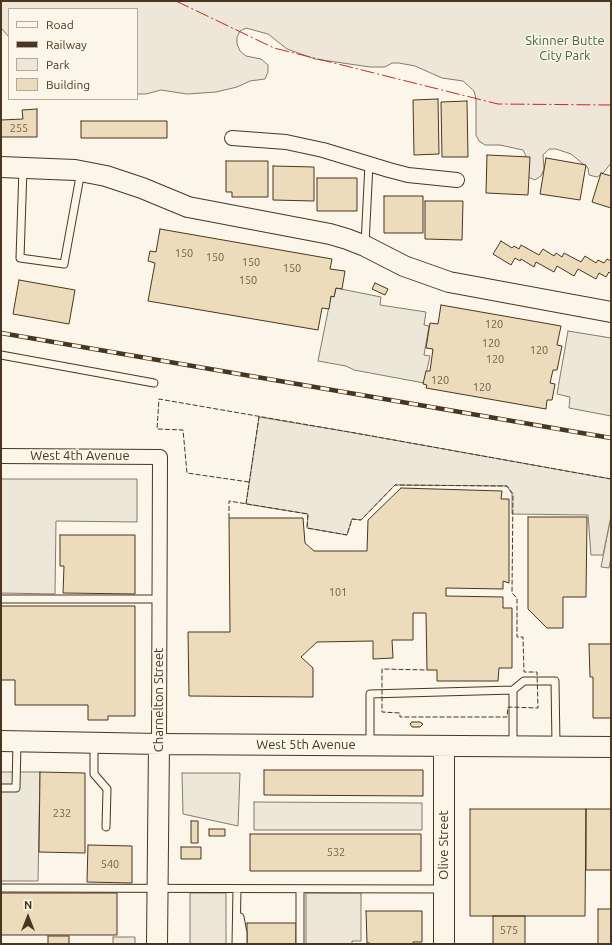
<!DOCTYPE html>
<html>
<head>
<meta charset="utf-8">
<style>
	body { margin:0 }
	#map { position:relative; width:612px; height:945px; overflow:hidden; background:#fbf6e9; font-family:Ubuntu,sans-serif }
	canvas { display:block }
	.frame { position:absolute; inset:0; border:2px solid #4a3520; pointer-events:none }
	.legend { position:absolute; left:8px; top:8px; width:130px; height:92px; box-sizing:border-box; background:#fbf6e9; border:1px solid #b4a999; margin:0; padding:5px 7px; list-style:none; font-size:12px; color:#4a3520 }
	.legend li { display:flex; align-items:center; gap:8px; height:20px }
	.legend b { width:20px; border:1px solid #b4a999 }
	.north { position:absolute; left:8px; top:897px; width:40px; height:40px; -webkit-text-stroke:3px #fbf6e9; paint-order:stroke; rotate:0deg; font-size:11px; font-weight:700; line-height:16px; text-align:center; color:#4a3520 }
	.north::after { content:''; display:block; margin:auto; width:14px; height:18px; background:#4a3520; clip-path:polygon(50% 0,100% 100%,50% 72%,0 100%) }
</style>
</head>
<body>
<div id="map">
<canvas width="612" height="945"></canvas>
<div class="frame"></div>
<ul class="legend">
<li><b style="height:5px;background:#fbf6e9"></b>Road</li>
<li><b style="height:5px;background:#4a3520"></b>Railway</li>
<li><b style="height:11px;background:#ede6d9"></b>Park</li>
<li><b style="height:11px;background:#ecdcbc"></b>Building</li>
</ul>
<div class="north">N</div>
</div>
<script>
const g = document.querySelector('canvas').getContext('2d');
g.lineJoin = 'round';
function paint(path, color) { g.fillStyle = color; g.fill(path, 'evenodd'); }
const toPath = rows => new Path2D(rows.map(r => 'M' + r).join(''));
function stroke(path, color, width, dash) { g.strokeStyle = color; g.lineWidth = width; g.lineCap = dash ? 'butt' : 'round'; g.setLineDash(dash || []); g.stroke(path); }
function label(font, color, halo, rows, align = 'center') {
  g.font = font + ' Ubuntu,sans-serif'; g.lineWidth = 3; g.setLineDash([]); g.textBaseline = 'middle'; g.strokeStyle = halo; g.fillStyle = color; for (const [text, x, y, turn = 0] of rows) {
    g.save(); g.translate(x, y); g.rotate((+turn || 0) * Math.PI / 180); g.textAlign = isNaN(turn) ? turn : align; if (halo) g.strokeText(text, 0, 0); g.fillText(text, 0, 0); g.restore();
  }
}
const green = toPath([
	[1,1,611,1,611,163,604,172,597,177,589,175,588,168,571,154,556,149,549,149,543,155,544,169,541,176,535,180,528,177,526,170,526,156,523,150,500,145,485,145,479,141,476,135,476,99,474,91,463,81,442,78,415,66,399,63,392,63,385,67,370,67,315,59,287,49,268,34,246,28,240,31,237,37,237,44,240,51,246,56,261,59,268,65,268,72,265,79,250,81,237,87,216,92,187,94,161,90,146,94,138,94,137,93,137,9,9,9,9,37,1,28,1,1],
	[611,516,611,558,609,568,601,567,611,516]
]);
const parking = toPath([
	[336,288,381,297,380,305,426,312,424,325,429,326,424,355,430,356,424,383,354,370,346,366,318,361,331,296,334,297,336,288],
	[568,331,611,338,611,416,569,408,570,397,557,394,568,331],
	[259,417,355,433,611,479,611,516,603,555,591,555,588,515,512,514,512,494,507,486,395,485,361,520,352,519,347,535,307,528,308,514,246,504,259,417],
	[1,479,137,479,137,522,56,521,55,594,1,593,1,479],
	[1,772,40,772,38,881,1,881,1,772],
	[182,773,240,773,238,826,183,814,182,773],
	[254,802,422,803,422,830,254,830,254,802],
	[190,893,226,893,226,944,190,944,190,893],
	[306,893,361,893,361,941,352,941,352,944,306,944,306,893],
	[113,937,135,937,135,944,113,944,113,937]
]);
const building = toPath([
	[438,99,439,154,414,155,413,100,438,99],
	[467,101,468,157,442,157,441,102,467,101],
	[37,109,37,137,1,137,1,120,23,119,22,110,37,109],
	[81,121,167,121,167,138,81,138,81,121],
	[487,155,530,157,528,195,486,193,487,155],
	[546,158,586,165,580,200,540,194,546,158],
	[226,161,268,161,268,197,232,197,232,192,226,192,226,161],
	[273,166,314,167,314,201,273,200,273,166],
	[601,173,611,176,611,208,592,202,601,173],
	[317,178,357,178,357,211,317,211,317,178],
	[384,196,423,196,423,233,384,233,384,196],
	[425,201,463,201,462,240,425,239,425,201],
	[160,229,332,259,330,269,345,271,342,289,336,288,334,297,331,296,329,309,322,308,318,330,148,301,155,263,148,261,150,251,156,252,160,229],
	[501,241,512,248,514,246,519,249,521,245,539,255,543,249,554,256,556,253,562,257,564,253,581,262,585,256,596,263,598,260,604,263,607,259,611,261,611,274,609,272,606,277,599,273,596,279,578,269,574,276,557,266,554,272,536,262,534,267,521,259,520,261,515,258,511,265,493,254,501,241],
	[19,280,75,290,69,324,13,314,19,280],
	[375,283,388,289,385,295,372,289,375,283],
	[441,305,561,326,557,345,562,346,557,370,553,370,550,383,555,384,552,400,547,400,546,409,426,388,427,385,423,384,426,371,430,371,433,349,426,348,430,323,438,324,441,305],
	[401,488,502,491,501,499,509,499,509,583,503,581,503,589,446,588,446,596,503,597,503,608,512,608,512,668,499,668,498,681,437,681,437,670,427,670,426,613,413,613,413,640,392,640,393,658,373,659,373,641,317,642,301,657,313,668,313,697,189,696,188,632,230,632,229,518,303,518,305,543,314,551,367,551,368,520,401,488],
	[528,517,587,517,586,597,563,597,563,628,547,628,528,609,528,517],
	[60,535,135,535,135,594,63,593,64,566,60,566,60,535],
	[1,606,135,606,135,716,108,716,108,720,88,720,88,705,15,705,15,680,1,680,1,606],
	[589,644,611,644,611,718,593,718,593,677,590,677,589,644],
	[412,722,420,722,423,724,420,727,412,727,410,724,412,722],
	[264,770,423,770,423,796,264,795,264,770],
	[40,772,85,773,85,853,39,852,40,772],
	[470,809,586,809,585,916,470,916,470,809],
	[586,809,611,809,611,870,586,870,586,809],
	[191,821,198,821,198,843,191,843,191,821],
	[209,829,225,829,225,836,209,836,209,829],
	[250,834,421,834,421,871,250,871,250,834],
	[88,845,132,846,132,883,87,882,88,845],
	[181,847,201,847,201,859,181,859,181,847],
	[1,893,117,893,117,935,1,935,1,893],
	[598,909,611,909,611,944,598,944,598,909],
	[366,911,422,911,422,942,413,942,413,944,370,944,370,943,367,943,366,911],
	[493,916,525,916,525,944,493,944,493,916],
	[247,923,296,923,296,944,247,944,247,923],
	[48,936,69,936,69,944,48,944,48,936]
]);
const lane = toPath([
	[23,169,20,258,64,264,81,171],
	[365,244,369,164],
	[1,355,154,383],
	[1,599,159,599],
	[513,690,513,746],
	[94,743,94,774,107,789,106,827],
	[370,744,370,694,513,690,524,681,555,681,556,745],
	[1,788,16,788,17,743],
	[1,888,442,889],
	[300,889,300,944],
	[240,917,243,933,243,944],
	[236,944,237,889]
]);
const street = toPath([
	[232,138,286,142,323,150,389,170,408,175,457,180],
	[1,456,160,457,159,744]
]);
const secondary = toPath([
	[1,167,75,170,106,176,142,188,188,207,330,234,347,239,365,246,404,266,449,282,611,312],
	[1,741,159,744,611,747],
	[444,746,444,944],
	[157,944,159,744]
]);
const rail = toPath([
	[1,333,611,438]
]);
const fence = toPath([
	[249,482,187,473,183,430,157,429,159,399,355,433,611,479],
	[246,504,259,417],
	[229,518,229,501,308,514,307,528,347,535,352,519,361,520,395,485,507,486,513,494,512,593,517,598,517,637,523,637,524,672,537,672,538,708,508,707,507,717,400,717,400,713,382,712,382,669,427,670]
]);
const power = toPath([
	[176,1,274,48,498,104,611,105]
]);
const numberNames = [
	["255",19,128],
	["150",184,253],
	["150",215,257],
	["150",251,262],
	["150",292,268],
	["150",248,280],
	["120",494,324],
	["120",491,343],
	["120",539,350],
	["120",495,359],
	["120",440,380],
	["120",482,387],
	["101",338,592],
	["232",62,813],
	["532",336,852],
	["540",110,864],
	["575",509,930]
];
const parkNames = [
	["Skinner Butte",565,41],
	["City Park",565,56]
];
const streetNames = [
	["West 4th Avenue",80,456],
	["Charnelton Street",159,700,-90],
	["West 5th Avenue",306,745],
	["Olive Street",444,845,-90]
];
paint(green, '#ede6d9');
stroke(green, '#887966', 1);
paint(parking, '#ede7d9');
stroke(parking, '#887966', 1);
paint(building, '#ecdcbc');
stroke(building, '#4a3520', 1);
stroke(lane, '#4a3520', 9);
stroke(street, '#4a3520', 16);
stroke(secondary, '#4a3520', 22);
stroke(lane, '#fbf6e9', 7);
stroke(street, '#fbf6e9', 14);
stroke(secondary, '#fbf6e9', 20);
stroke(rail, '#4a3520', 4.5);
stroke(rail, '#fbf6e9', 3, [9]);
stroke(fence, '#4a3520', 1, [5, 2]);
stroke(power, '#c62828', 1, [14, 3, 2, 3]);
label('11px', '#725f47', null, numberNames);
label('13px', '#436837', '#fbf6e9', parkNames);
label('13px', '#4a3520', '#fbf6e9', streetNames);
</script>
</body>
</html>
